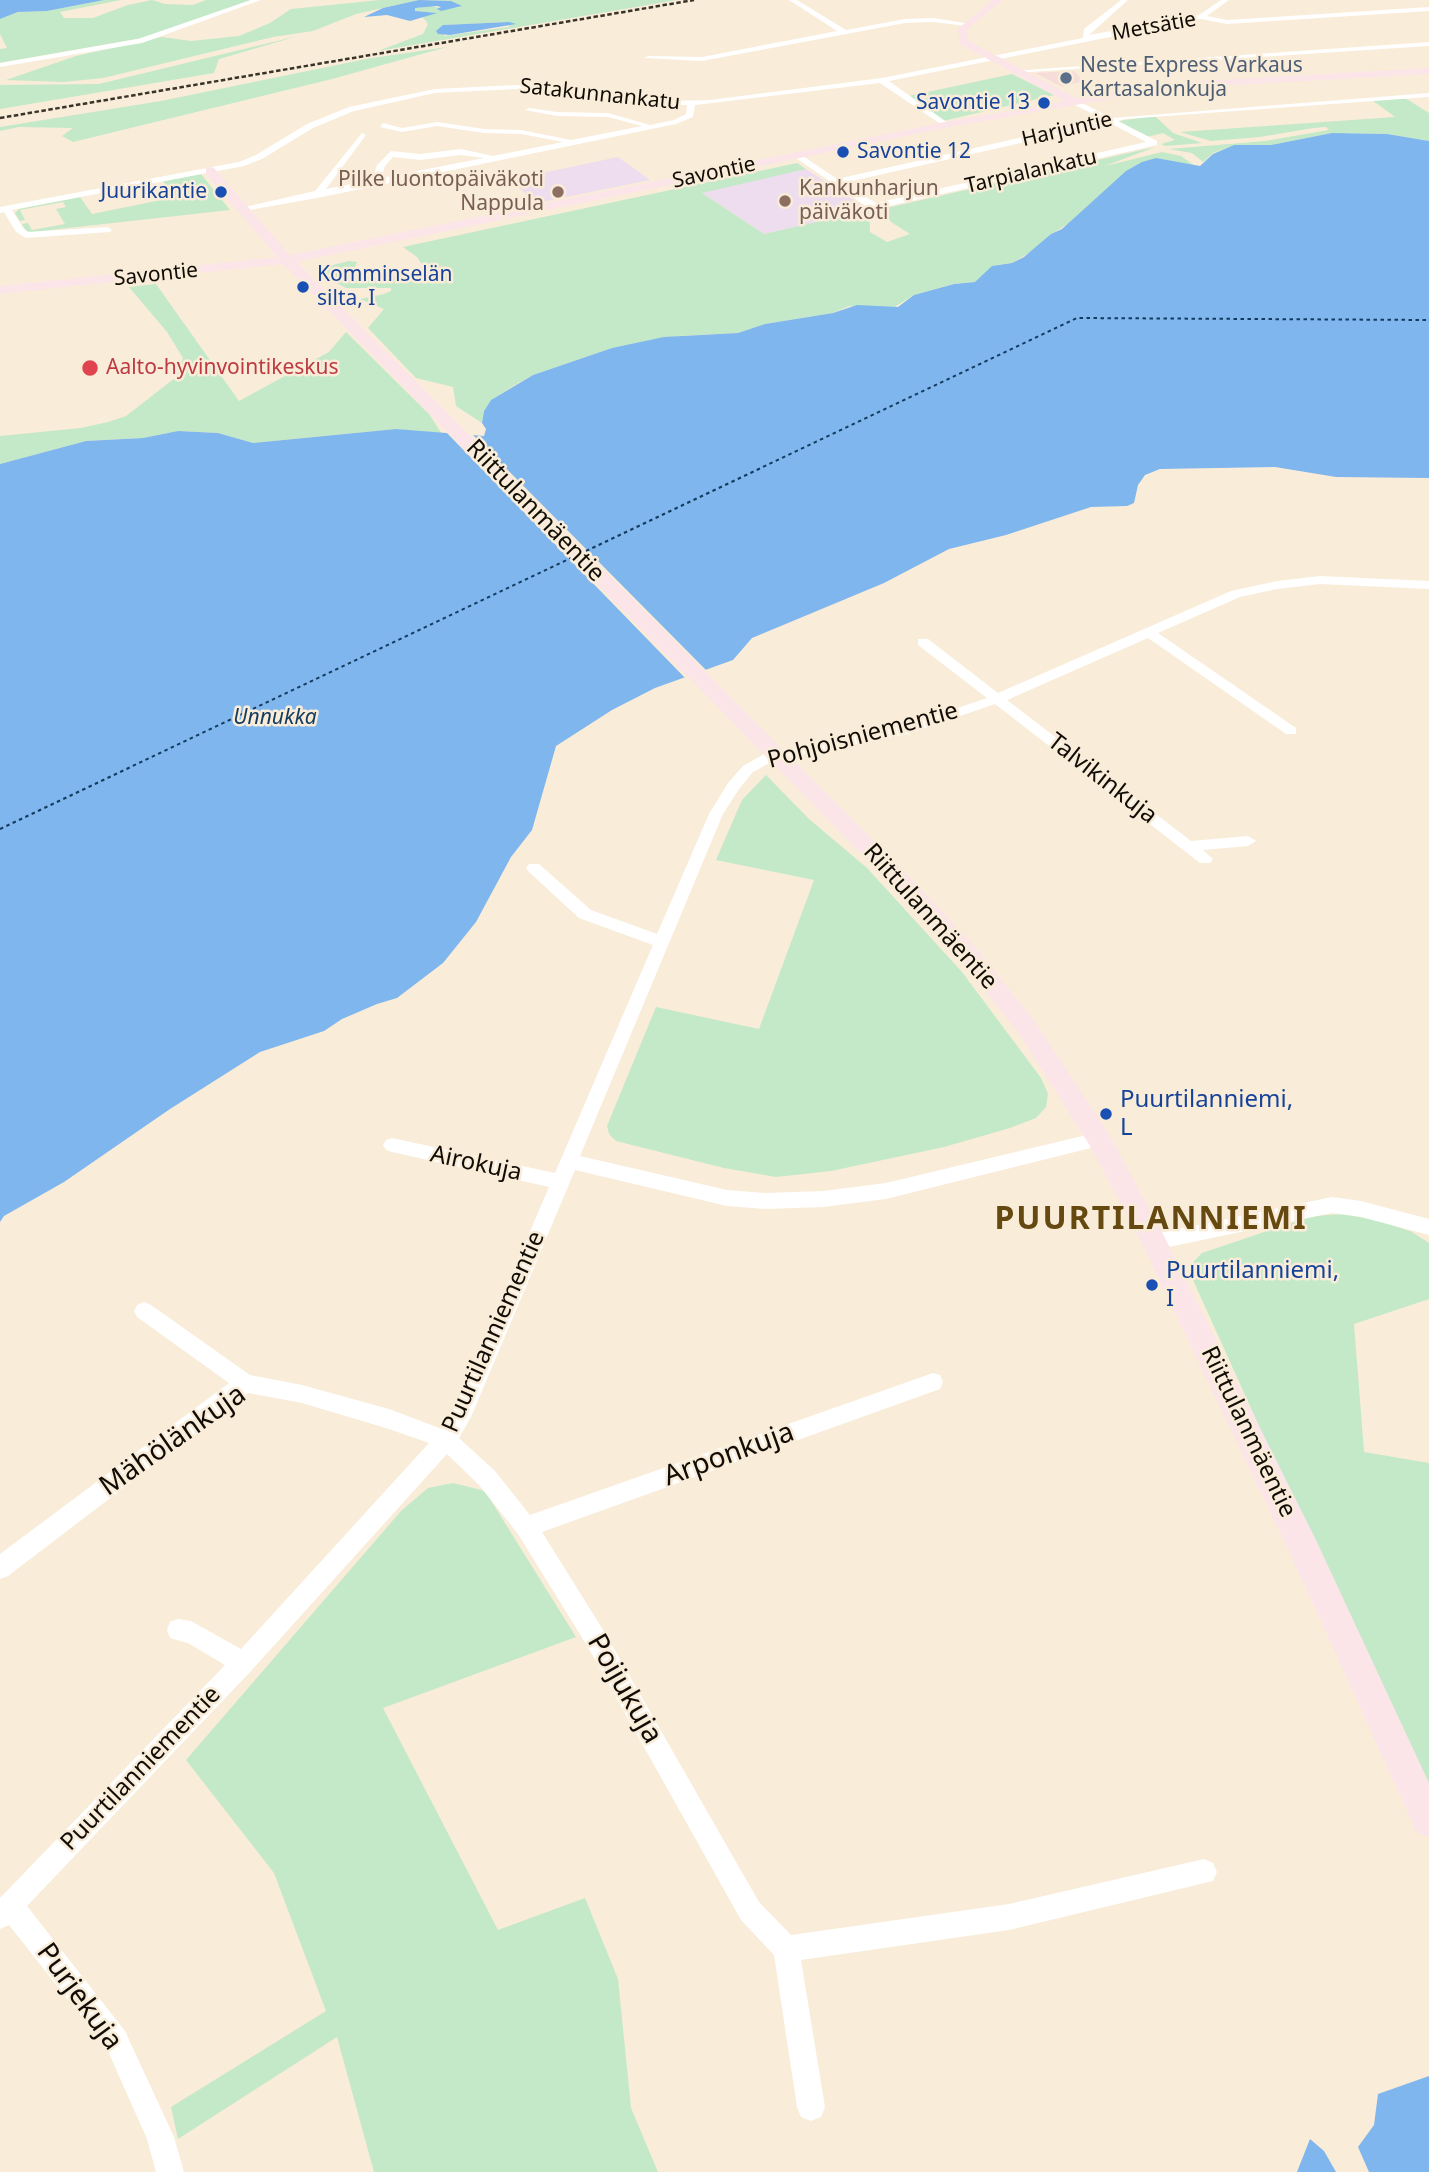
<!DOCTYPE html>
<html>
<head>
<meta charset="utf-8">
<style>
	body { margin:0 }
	canvas { display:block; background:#f9ecd8 }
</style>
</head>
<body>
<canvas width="1429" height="2172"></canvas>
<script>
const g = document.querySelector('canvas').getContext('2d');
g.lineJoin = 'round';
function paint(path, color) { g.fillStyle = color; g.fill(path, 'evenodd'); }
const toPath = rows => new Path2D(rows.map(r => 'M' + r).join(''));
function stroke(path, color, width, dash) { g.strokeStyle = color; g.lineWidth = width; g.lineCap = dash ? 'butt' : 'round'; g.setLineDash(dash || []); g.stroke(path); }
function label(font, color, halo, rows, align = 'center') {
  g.font = font + ' "Noto Sans",sans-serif'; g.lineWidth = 5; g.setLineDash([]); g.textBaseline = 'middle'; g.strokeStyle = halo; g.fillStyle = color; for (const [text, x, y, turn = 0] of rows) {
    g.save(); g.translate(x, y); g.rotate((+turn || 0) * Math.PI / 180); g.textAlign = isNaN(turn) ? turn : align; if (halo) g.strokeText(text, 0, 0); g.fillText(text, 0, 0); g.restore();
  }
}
const commercial = toPath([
	[1074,71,1083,81,1062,87,1035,73]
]);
const education = toPath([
	[618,157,650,180,537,203,509,180],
	[806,169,869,210,764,234,701,192]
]);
const green = toPath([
	[104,0,121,0,60,12,64,18,93,18,128,5,152,0,165,4,193,5,206,0,251,0,142,38,0,63,0,49,7,48,0,34,0,19,19,12,47,11],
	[380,0,677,0,378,51,423,34,428,24,422,16,435,13,415,11,415,8,431,6,445,9,460,7,451,1,419,0,356,14,313,31,273,37,103,78,64,82,6,80,76,56,162,37,191,41,239,36,270,23,291,9],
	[509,22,509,27,444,36,443,25],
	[298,36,219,59,214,73,0,109,0,85,99,84],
	[447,47,332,79,73,142,62,136,73,128,19,127,0,131,0,127,161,101,366,59],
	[1012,74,1054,95,943,121,909,96],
	[1405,98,1429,113,1429,141,1387,134,1332,133,1271,145,1234,145,1213,153,1203,162,1192,153,1169,149,1265,141,1329,130,1326,127,1313,128,1260,137,1211,141,1180,132,1395,117,1372,100],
	[1155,116,1173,133,1202,143,1165,146,1161,144,1175,140,1163,133,1147,137,1119,121],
	[1155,147,1105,166,1162,152,1181,156,1195,166,1155,158,1126,172,1068,224,1051,234,1034,250,1012,263,997,265,975,282,953,284,914,295,893,308,849,306,833,313,765,324,738,333,680,336,612,348,533,375,518,383,491,400,484,411,482,423,456,406,453,387,416,378,368,328,384,309,360,299,384,294,391,291,391,288,346,288,317,273,321,268,349,261,357,262,353,272,359,277,386,277,418,271,423,266,417,257,403,247,797,163,806,169,702,193,764,234,869,210,870,232,887,242,910,234,891,222,882,209],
	[201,174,230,210,32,232,26,231,22,224,28,223,32,230,65,224,56,209,66,207,63,202,20,210,25,220,20,221,15,213,19,209,80,197,92,214,176,197,163,181],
	[156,284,239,401,329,352,346,332,429,414,442,434,396,429,253,443,218,433,178,431,143,438,86,441,0,464,0,436,81,428,108,422,126,416,175,378,183,358,167,332,129,287],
	[766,775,809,819,867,868,962,972,1041,1078,1048,1094,1046,1107,1036,1118,1010,1128,944,1147,831,1171,776,1177,724,1168,616,1141,609,1134,607,1126,656,1007,759,1029,814,880,716,860,742,800],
	[1345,1214,1380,1221,1412,1232,1429,1243,1429,1299,1354,1324,1364,1452,1429,1463,1429,1802,1193,1280,1194,1261,1202,1253,1312,1216],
	[453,1483,485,1491,576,1637,383,1708,498,1930,585,1898,618,1979,631,2108,658,2172,374,2172,337,2037,178,2139,171,2107,326,2011,274,1873,186,1760,401,1511,428,1488]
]);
const water = toPath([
	[0,0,104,0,47,11,18,12,0,19],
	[419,0,451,1,462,6,441,11,437,9,441,7,437,6,415,8,415,11,437,13,410,21,387,15,364,17,383,8],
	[509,22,516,24,450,35,438,34,436,31,443,25],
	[1332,133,1387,134,1429,141,1429,478,1336,477,1275,467,1160,469,1145,475,1138,485,1134,503,1127,506,1091,507,1006,535,949,549,884,583,752,638,733,660,655,688,612,710,556,746,532,830,511,857,476,922,443,963,397,998,377,1004,342,1019,324,1031,260,1052,170,1109,64,1182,4,1216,0,1222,0,464,86,441,143,438,178,431,218,433,253,443,396,429,484,436,486,429,482,423,484,411,491,400,533,375,612,348,664,337,738,333,765,324,833,313,857,305,898,307,914,295,954,284,975,282,992,266,1012,263,1024,257,1051,234,1062,229,1126,171,1142,162,1156,158,1200,166,1213,154,1234,145,1271,145],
	[1429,2076,1429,2172,1369,2172,1358,2147,1374,2125,1378,2094],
	[1310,2139,1324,2151,1336,2172,1297,2172]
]);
const pier = toPath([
	[445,431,470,432,708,672,687,680]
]);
const ferry = toPath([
	[586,551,1077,318,1429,320],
	[0,829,571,558]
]);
const street = toPath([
	[251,0,261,0,142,43,0,67,0,63,138,39,251,0],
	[789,0,797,0,846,30,905,19,933,18,971,24,967,26,933,22,905,23,702,61,644,58,648,56,702,57,837,31,789,0],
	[1121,0,1128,0,1089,35,1199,15,1221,0,1229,0,1207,16,1227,20,1429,7,1429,11,1227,24,1201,19,889,81,948,123,945,127,880,83,695,105,693,117,676,124,317,198,244,211,240,208,315,191,362,133,366,135,326,189,372,180,377,165,391,151,420,154,461,149,493,156,563,142,521,134,484,133,437,126,402,132,380,127,383,123,402,128,437,122,484,129,521,130,571,140,642,126,608,117,557,116,525,110,529,108,557,112,608,113,650,125,674,120,686,114,687,105,666,105,536,88,435,93,354,111,313,128,262,159,244,166,12,210,23,228,28,232,107,227,112,230,110,232,26,238,16,232,4,212,0,213,0,207,239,162,256,155,307,124,349,107,435,89,536,84,666,101,710,100,882,78,1083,38,1084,29,1121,0],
	[461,155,484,158,381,178,385,166,393,157,420,160,461,155],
	[1429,42,1429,46,1015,73,1011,71,1429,42],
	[1429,93,1429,97,1125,119,1118,121,1157,141,1157,145,876,209,867,207,793,156,800,154,837,179,1103,119,1069,102,1072,98,1112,118,1429,93],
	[1110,123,1146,142,876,203,843,183,1110,123],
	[1320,576,1429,581,1429,589,1320,584,1277,589,1240,597,1158,633,1296,728,1296,734,1286,734,1148,638,1007,700,1191,841,1248,836,1256,841,1248,846,1203,850,1213,859,1210,863,1200,863,995,704,908,734,775,760,753,772,739,789,723,814,580,1156,727,1190,765,1193,823,1191,886,1183,1099,1132,1105,1134,1108,1139,1105,1144,1099,1146,886,1199,823,1207,765,1209,727,1206,575,1170,471,1417,459,1438,495,1471,530,1515,933,1373,940,1375,943,1382,940,1389,542,1532,605,1633,759,1902,791,1935,1009,1904,1204,1859,1213,1863,1217,1872,1213,1881,1009,1930,801,1960,825,2107,821,2117,811,2121,801,2117,797,2107,774,1955,741,1920,589,1649,518,1534,479,1485,447,1454,251,1671,27,1906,125,2031,174,2137,184,2172,156,2172,147,2139,107,2049,9,1925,0,1929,0,1898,225,1665,188,1643,170,1638,167,1630,170,1622,178,1619,191,1621,241,1649,429,1443,389,1429,302,1403,248,1393,8,1576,0,1579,0,1554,229,1383,137,1317,134,1311,137,1305,144,1302,151,1305,250,1375,302,1385,389,1409,442,1429,453,1411,549,1187,392,1152,386,1150,383,1145,386,1140,392,1138,555,1173,653,945,579,918,529,872,526,868,529,864,539,864,591,910,657,934,709,814,728,783,743,766,766,753,905,726,987,698,918,645,918,639,928,639,998,693,1231,591,1277,581,1320,576],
	[1332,1197,1361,1201,1429,1219,1429,1235,1361,1217,1332,1213,1154,1250,1147,1248,1144,1242,1147,1236,1154,1234,1332,1197]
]);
const secondary = toPath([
	[992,0,1003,0,971,26,967,31,969,41,1076,98,1166,83,1429,68,1429,74,1166,89,945,128,297,262,901,868,969,940,1034,1020,1108,1132,1163,1234,1315,1538,1429,1783,1429,1838,1417,1833,1293,1560,1144,1248,1090,1146,1018,1032,953,952,885,878,283,264,0,294,0,286,277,257,206,174,206,168,210,167,214,168,290,255,945,122,1065,101,960,44,958,29,992,0]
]);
const rail = toPath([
	[0,118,694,0]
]);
const markers = [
	[1066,78,7,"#5c6f8a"],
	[1044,103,7,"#1a4fb4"],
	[843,152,7,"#1a4fb4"],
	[221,192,7,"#1a4fb4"],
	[558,192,7,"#8d6e63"],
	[785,201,7,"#8d6e63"],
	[303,287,7,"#1a4fb4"],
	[90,368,9,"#e0444e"],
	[1106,1114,7,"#1a4fb4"],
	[1152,1285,7,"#1a4fb4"]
];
const farStreetnames = [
	["Metsätie",1154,27,-10],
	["Satakunnankatu",600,95,6],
	["Harjuntie",1067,130,-13],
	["Tarpialankatu",1031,172,-13],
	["Savontie",714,173,-12],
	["Savontie",156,275,-6]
];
const farServicenames = [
	["Neste Express Varkaus",1080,66],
	["Kartasalonkuja",1080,90]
];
const farTransitnames = [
	["Savontie 13",1030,103],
	["Savontie 12",857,152,"left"],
	["Juurikantie",207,192],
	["Komminselän",317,275,"left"],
	["silta, I",317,299,"left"]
];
const farEducationnames = [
	["Pilke luontopäiväkoti",544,180],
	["Nappula",544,204],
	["Kankunharjun",799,189,"left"],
	["päiväkoti",799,213,"left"]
];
const farHealthnames = [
	["Aalto-hyvinvointikeskus",106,368]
];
const farWaternames = [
	["Unnukka",275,718]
];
const streetNames = [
	["Riittulanmäentie",535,511,46],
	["Pohjoisniementie",863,736,-15],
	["Talvikinkuja",1102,779,38],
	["Riittulanmäentie",930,917,48],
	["Airokuja",476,1164,12],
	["Puurtilanniementie",494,1332,-66],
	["Riittulanmäentie",1248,1432,64],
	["Puurtilanniementie",141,1769,-46]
];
const transitNames = [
	["Puurtilanniemi,",1120,1100],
	["L",1120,1128],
	["Puurtilanniemi,",1166,1271],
	["I",1166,1299]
];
const nearStreetnames = [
	["Mähölänkuja",173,1441,-35],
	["Arponkuja",729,1455,-20],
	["Poijukuja",624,1689,60],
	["Purjekuja",79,1997,54]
];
const districtNames = [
	["PUURTILANNIEMI",1151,1220]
];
paint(commercial, '#f7ddda');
paint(education, '#eeddef');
paint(green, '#c4e9c8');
paint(water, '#7fb6ed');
paint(pier, '#f9ecd8');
stroke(ferry, '#133b5f', 2, [3.5, 3.5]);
paint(street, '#fff');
paint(secondary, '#fce5e8');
stroke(rail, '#39332a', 2.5, [4.5, 2.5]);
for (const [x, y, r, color] of markers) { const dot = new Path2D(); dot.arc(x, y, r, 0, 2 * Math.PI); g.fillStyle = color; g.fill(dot); stroke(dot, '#f9ecd8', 2.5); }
label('21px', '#110c06', '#f9ecd8', farStreetnames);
label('21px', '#4e5e75', '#f9ecd8', farServicenames, 'left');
label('21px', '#164399', '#f9ecd8', farTransitnames, 'right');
label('21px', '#785e54', '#f9ecd8', farEducationnames, 'right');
label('21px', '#be3a42', '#f9ecd8', farHealthnames, 'left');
label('italic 21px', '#133b5f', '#f9ecd8', farWaternames);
label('24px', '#110c06', '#f9ecd8', streetNames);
label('24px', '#164399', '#f9ecd8', transitNames, 'left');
label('28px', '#110c06', '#f9ecd8', nearStreetnames);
g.letterSpacing = '2px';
label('bold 32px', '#664911', '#f9ecd8', districtNames);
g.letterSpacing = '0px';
</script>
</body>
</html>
